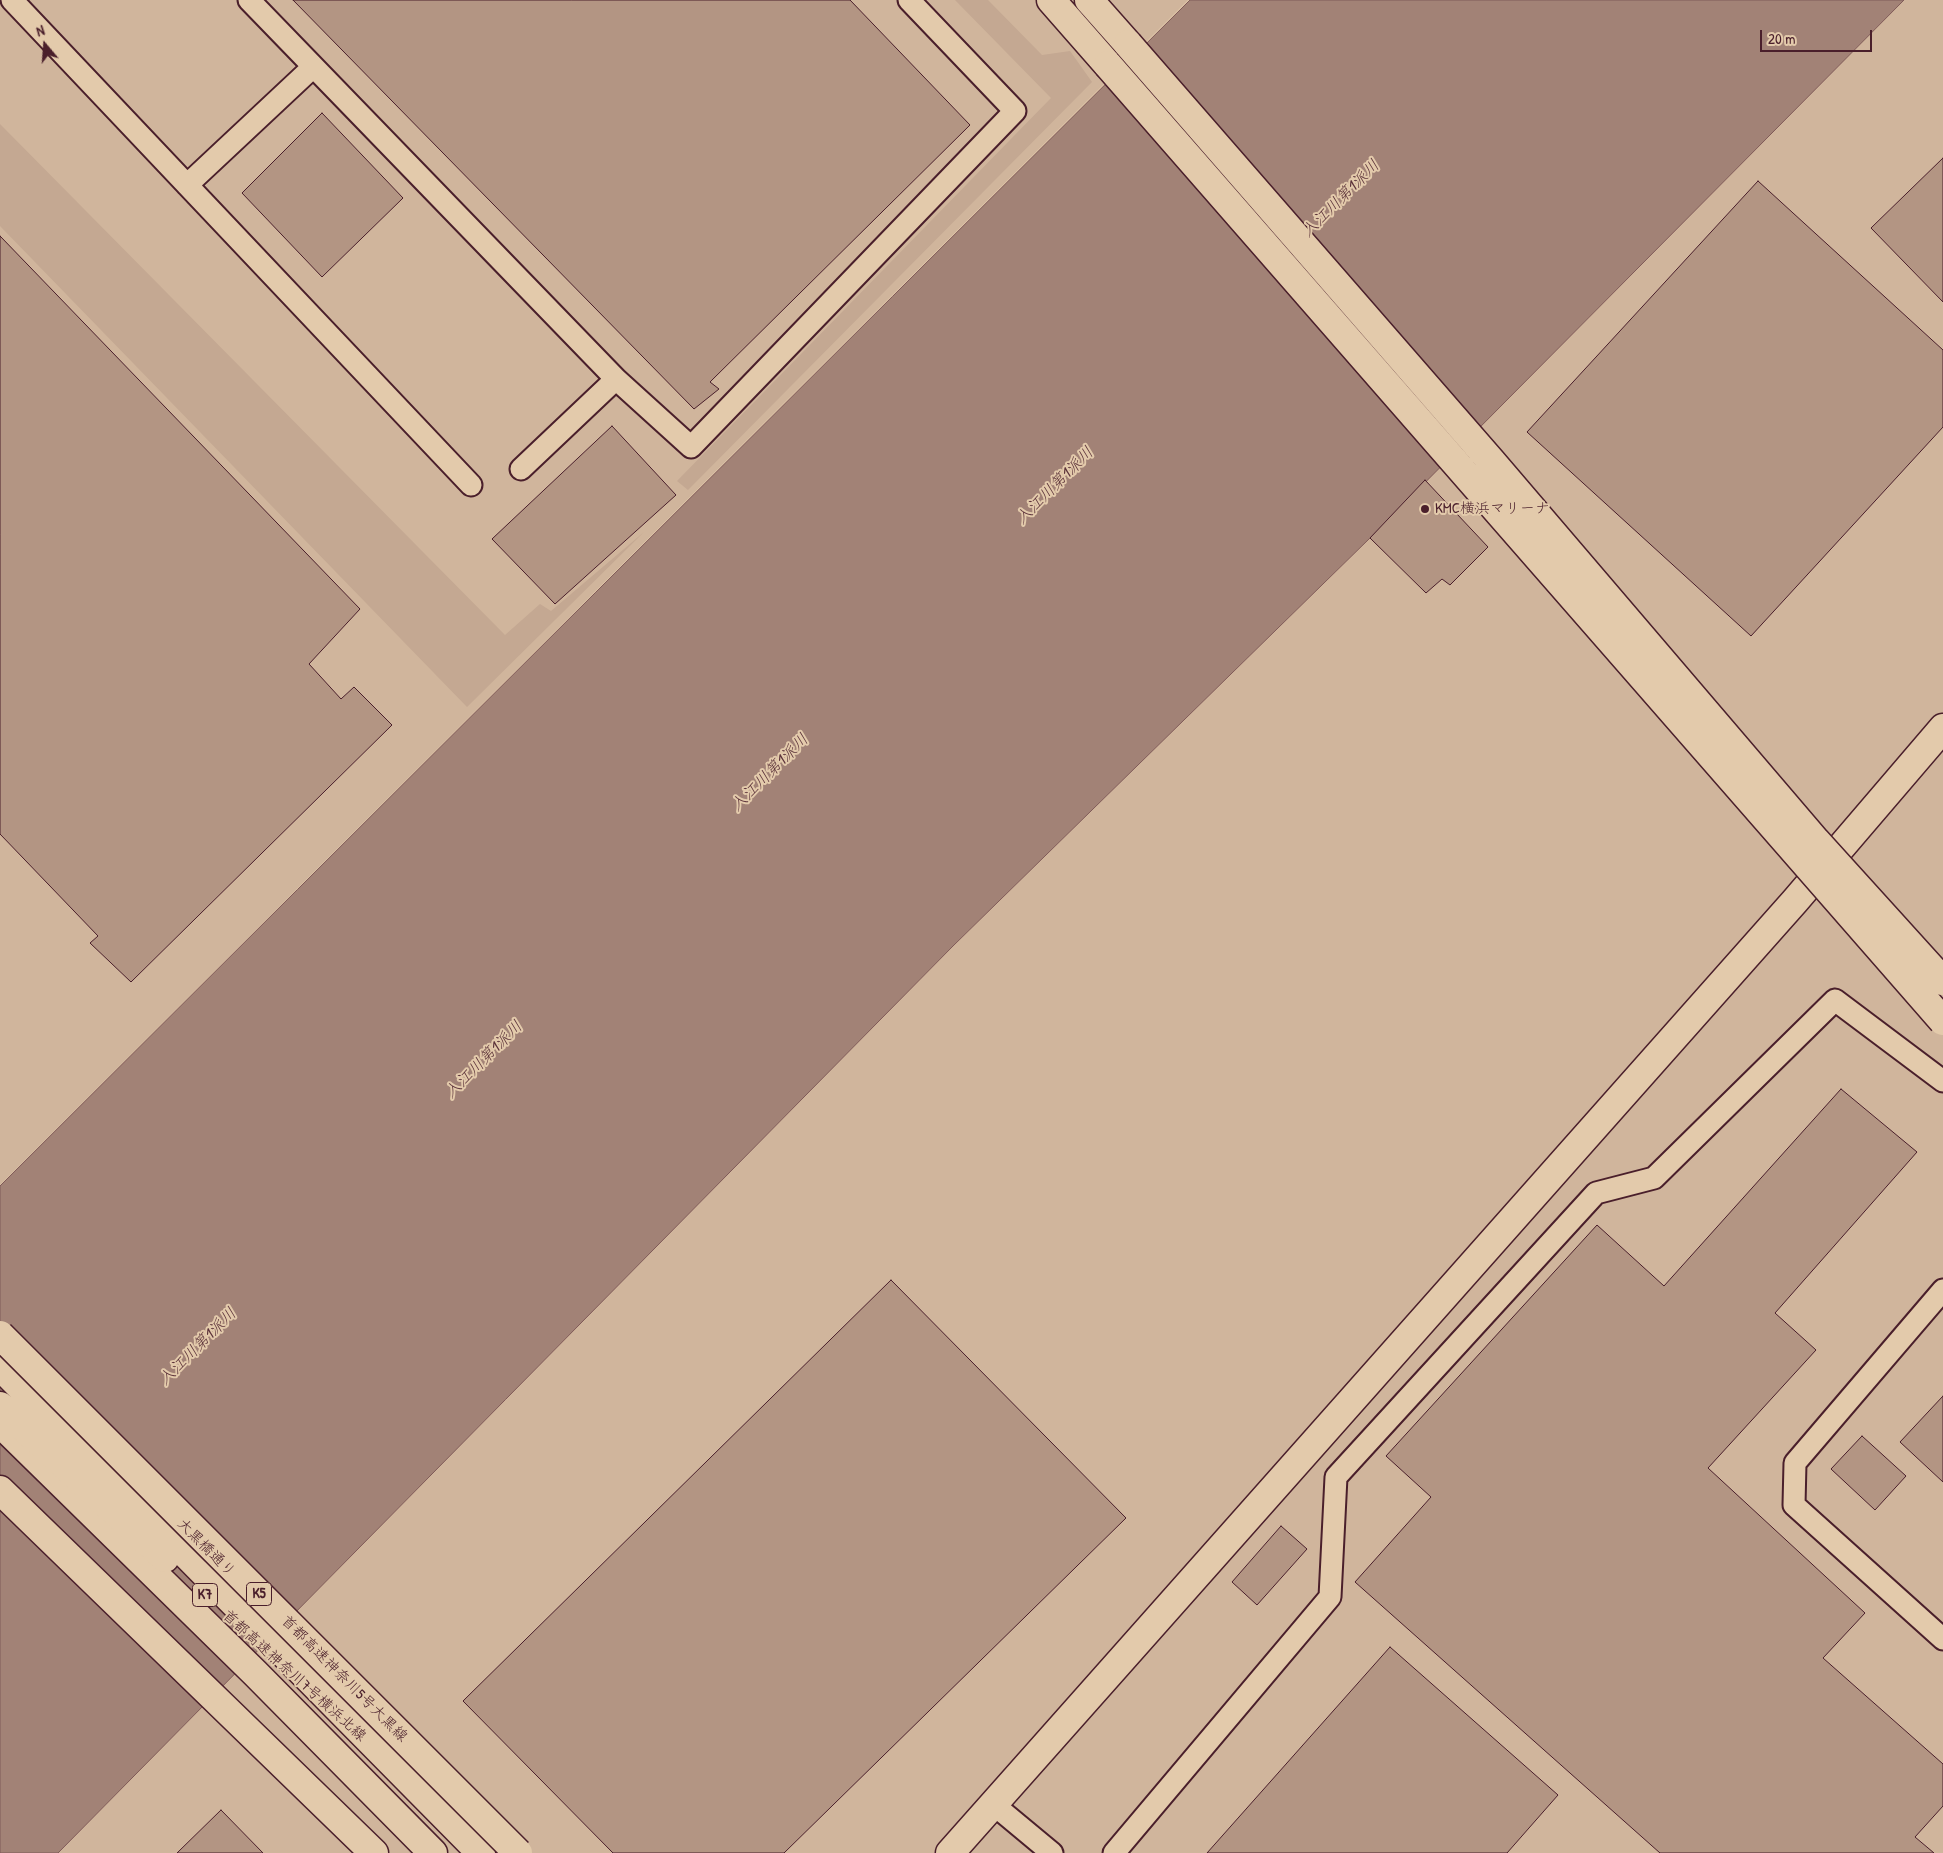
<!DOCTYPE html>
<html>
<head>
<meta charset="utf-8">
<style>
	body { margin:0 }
	#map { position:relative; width:1943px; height:1853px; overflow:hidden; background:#ddc3a6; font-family:"Patrick Hand",sans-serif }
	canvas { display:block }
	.north { position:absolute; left:20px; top:20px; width:50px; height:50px; -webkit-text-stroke:4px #e3caab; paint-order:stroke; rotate:342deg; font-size:14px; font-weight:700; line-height:20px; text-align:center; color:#4a1f2b }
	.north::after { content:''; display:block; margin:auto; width:18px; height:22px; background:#4a1f2b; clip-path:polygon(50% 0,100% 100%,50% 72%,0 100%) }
	.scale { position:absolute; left:1760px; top:30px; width:112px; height:22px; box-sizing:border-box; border:2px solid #4a1f2b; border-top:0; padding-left:6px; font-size:15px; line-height:18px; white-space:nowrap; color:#4a1f2b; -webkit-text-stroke:4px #e3caab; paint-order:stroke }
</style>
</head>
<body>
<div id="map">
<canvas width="1943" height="1853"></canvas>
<div class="north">N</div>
<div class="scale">20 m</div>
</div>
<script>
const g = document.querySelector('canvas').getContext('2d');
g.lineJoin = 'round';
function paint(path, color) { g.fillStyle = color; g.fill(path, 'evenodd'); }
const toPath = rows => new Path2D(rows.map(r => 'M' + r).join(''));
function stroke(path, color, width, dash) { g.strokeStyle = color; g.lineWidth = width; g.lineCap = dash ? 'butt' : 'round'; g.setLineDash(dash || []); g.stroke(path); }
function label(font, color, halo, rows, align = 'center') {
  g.font = font + ' "Patrick Hand","Klee One",sans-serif'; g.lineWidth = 4; g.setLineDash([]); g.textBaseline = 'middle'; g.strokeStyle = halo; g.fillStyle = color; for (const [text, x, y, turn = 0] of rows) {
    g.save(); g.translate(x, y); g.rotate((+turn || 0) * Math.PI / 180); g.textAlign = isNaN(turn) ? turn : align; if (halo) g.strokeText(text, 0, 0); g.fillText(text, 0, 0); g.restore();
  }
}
const built = toPath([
	[0,0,1188,0,0,1185],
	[1904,0,1943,0,1943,1853,58,1853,953,946,1370,538]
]);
const green = toPath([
	[955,0,988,0,1042,55,1070,51,1092,82,688,490,677,481,1051,98],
	[0,124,505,635,540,604,551,611,644,532,467,707,0,226]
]);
const water = toPath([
	[1190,0,1904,0,1370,538,953,946,58,1853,0,1853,0,1186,1190,0]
]);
const building = toPath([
	[293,0,850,0,970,125,710,382,719,389,694,409,293,0],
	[322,113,403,198,322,277,242,193,322,113],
	[1943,158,1943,302,1871,228,1943,158],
	[1758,181,1943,350,1943,427,1751,636,1527,432,1758,181],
	[0,236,360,609,309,664,341,699,354,687,392,725,131,982,90,943,98,936,0,834,0,236],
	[612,426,676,495,555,604,492,539,612,426],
	[1425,480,1488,547,1450,585,1442,579,1426,593,1370,538,1425,480],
	[1841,1089,1917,1152,1775,1313,1816,1350,1708,1468,1865,1613,1823,1658,1943,1764,1943,1806,1915,1837,1934,1853,1660,1853,1355,1582,1431,1497,1386,1456,1597,1225,1664,1286,1841,1089],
	[891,1280,1126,1518,784,1853,613,1853,463,1701,891,1280],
	[1943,1396,1943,1482,1900,1442,1943,1396],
	[1862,1436,1906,1476,1875,1510,1831,1469,1862,1436],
	[1281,1526,1307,1549,1257,1605,1232,1582,1281,1526],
	[1390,1647,1558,1795,1507,1853,1207,1853,1390,1647],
	[221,1810,263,1853,177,1853,221,1810]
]);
const service = toPath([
	[12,0,471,485],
	[249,0,616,379,521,469],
	[187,185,313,67],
	[616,379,691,447,1015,111,909,0],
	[1943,1290,1795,1463,1794,1505,1943,1639],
	[993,1804,1052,1853],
	[1114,1853,1330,1597,1336,1477,1596,1193,1654,1178,1835,1000,1943,1081]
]);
const minor = toPath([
	[950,1853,1795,901,1943,728]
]);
const tertiary = toPath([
	[1051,0,1108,65],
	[1089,0,1128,44],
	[1,1424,255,1673,433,1853]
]);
const motorway = toPath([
	[0,1366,481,1853],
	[0,1406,165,1558],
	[0,1490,374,1853]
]);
const tertiaryBridge = toPath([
	[1128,44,1492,462,1816,841,1943,981],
	[1108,65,1943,1021]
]);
const motorwayBridge = toPath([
	[0,1335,518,1853]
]);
const markers = [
	[1425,509,5,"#4a1f2b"]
];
const shields = [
	[259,1594,25],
	[205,1595,25]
];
const shieldNames = [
	["K5",259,1594],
	["K7",205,1595]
];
const poiNames = [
	["KMC横浜マリーナ",1435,509]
];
const streetNames = [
	["大黒橋通り",206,1548,45],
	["首都高速神奈川7号横浜北線",294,1676,42],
	["首都高速神奈川5号大黒線",344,1679,45]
];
const waterNames = [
	["入江川第1派川",1341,199,-45],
	["入江川第1派川",1055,486,-45],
	["入江川第1派川",770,773,-45],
	["入江川第1派川",484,1060,-45],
	["入江川第1派川",198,1347,-45]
];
paint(built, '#d0b59c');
paint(green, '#c4a892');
paint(water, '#a28276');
stroke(water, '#7f5a58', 1);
paint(building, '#b39583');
stroke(building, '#4a1f2b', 1);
stroke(service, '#4a1f2b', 25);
stroke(minor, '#4a1f2b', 31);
stroke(tertiary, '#4a1f2b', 31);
stroke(motorway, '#4a1f2b', 31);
stroke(service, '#e3caab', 21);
stroke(minor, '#e3caab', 28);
stroke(tertiary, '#e3caab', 28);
stroke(motorway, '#e3caab', 28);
stroke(tertiaryBridge, '#4a1f2b', 31, []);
stroke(motorwayBridge, '#4a1f2b', 31, []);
stroke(tertiaryBridge, '#e3caab', 28);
stroke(motorwayBridge, '#e3caab', 28);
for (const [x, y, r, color] of markers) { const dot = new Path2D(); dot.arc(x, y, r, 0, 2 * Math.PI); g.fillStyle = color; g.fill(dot); stroke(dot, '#e3caab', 2); }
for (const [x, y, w] of shields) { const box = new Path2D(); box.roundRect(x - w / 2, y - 11.5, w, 23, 4); g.fillStyle = '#e3caab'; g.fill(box); stroke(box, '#4a1f2b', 1); }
label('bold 14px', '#4a1f2b', null, shieldNames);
label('15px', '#4a1f2b', '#e3caab', poiNames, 'left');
label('15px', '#4a1f2b', '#e3caab', streetNames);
label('italic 16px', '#5c333a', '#e3caab', waterNames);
</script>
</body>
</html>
